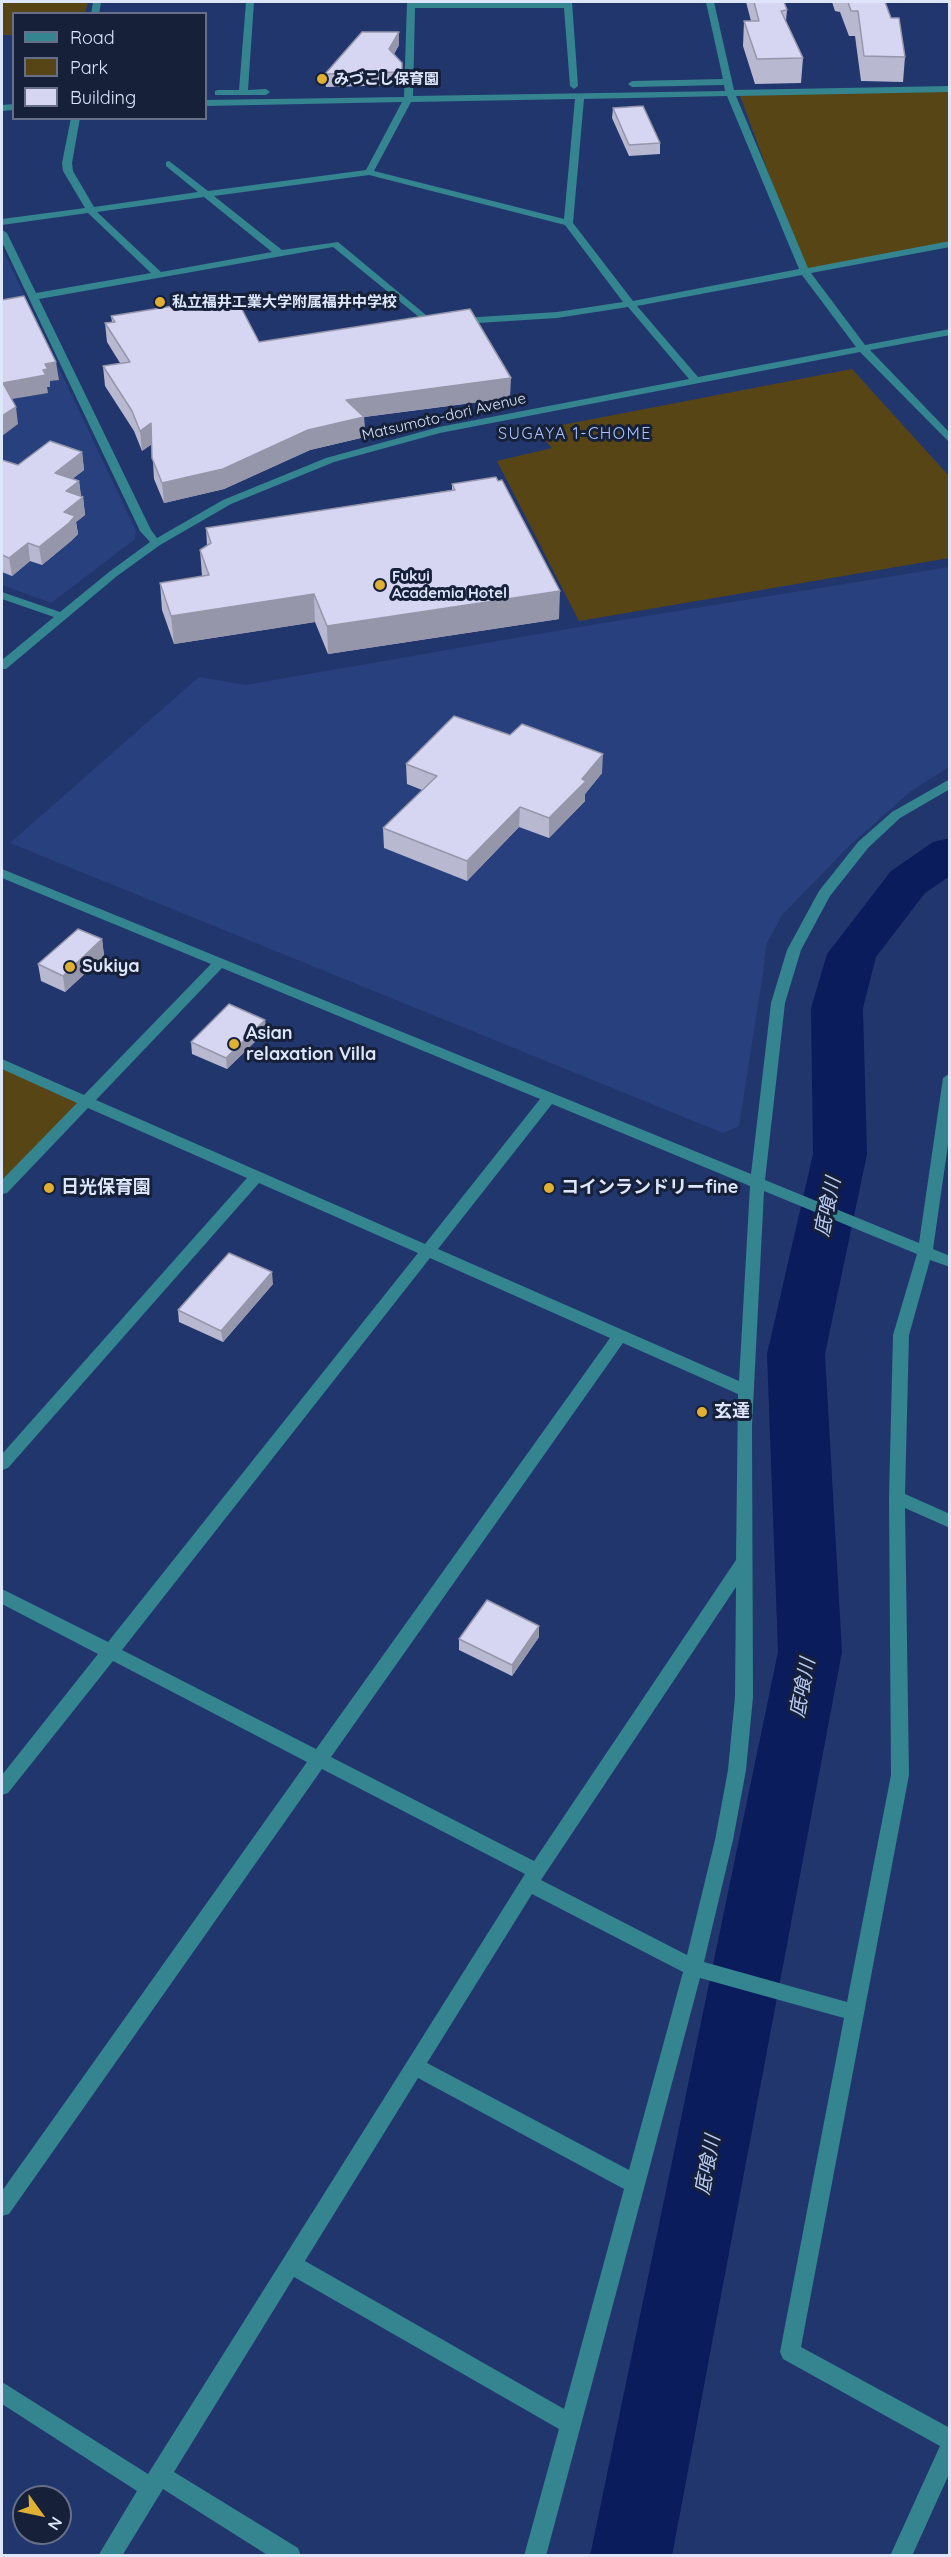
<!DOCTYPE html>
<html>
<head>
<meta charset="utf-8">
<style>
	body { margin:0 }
	#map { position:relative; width:951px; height:2557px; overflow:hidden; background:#22366e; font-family:Quicksand,sans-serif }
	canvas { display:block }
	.frame { position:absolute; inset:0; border:3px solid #dde6fb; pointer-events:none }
	.legend { position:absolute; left:12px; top:12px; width:195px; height:108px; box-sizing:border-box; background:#162039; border:2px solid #666f87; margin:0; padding:8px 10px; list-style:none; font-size:18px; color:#dde6fb }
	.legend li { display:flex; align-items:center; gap:12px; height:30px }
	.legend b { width:30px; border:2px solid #666f87 }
	.north { position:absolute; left:12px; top:2485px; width:60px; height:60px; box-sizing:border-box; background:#162039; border:2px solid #666f87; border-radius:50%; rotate:123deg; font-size:16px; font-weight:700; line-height:24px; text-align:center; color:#dde6fb }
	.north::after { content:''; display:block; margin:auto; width:21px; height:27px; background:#e0b034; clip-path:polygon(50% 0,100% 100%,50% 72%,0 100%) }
</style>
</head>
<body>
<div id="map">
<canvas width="951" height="2557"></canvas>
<div class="frame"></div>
<ul class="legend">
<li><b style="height:8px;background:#34858f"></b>Road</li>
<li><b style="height:16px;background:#574516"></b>Park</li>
<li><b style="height:16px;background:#d6d6f3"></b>Building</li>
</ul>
<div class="north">N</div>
</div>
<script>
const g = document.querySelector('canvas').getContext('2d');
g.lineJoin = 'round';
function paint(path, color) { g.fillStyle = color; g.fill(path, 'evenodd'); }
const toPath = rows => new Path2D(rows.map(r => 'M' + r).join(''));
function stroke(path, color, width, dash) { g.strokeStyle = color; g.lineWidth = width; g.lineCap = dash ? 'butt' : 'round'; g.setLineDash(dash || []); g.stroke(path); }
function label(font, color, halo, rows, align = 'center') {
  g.font = font + ' Quicksand,"Noto Sans JP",sans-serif'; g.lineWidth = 6; g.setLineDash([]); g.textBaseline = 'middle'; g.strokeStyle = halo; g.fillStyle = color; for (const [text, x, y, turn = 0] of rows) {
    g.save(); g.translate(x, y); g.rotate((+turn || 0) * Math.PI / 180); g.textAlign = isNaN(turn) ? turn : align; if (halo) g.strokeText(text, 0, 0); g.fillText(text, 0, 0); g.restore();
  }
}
const built = toPath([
	[2,248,136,531,135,539,51,603,2,585],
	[949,567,949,767,911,791,850,845,782,915,766,945,763,973,739,1126,723,1133,10,843,199,677,246,685,573,628]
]);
const green = toPath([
	[2,2,88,2,85,13,14,14,13,35,2,35],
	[949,89,949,244,804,270,739,93],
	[852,369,949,476,949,558,579,621,497,461,552,448,536,430],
	[2,1064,86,1101,2,1189]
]);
const river = toPath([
	[950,838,950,876,925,893,876,957,863,1008,867,1154,825,1354,842,1652,672,2556,590,2556,778,1652,767,1354,813,1154,811,1008,827,954,891,871,933,842,950,838]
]);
const minor = toPath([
	[93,2,101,2,99,14,91,14,93,2],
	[246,2,254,2,248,90,266,89,270,92,266,95,215,95,215,91,218,90,239,90,246,2],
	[407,2,572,2,578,86,574,89,570,86,564,8,415,8,413,96,725,91,724,85,632,87,628,84,632,81,723,79,706,2,714,2,734,90,950,86,950,92,736,96,808,268,950,241,950,247,811,273,865,345,950,329,950,335,870,350,950,433,950,443,860,352,440,433,334,462,231,504,160,545,117,576,6,669,2,669,2,660,54,617,2,599,2,592,60,612,109,572,150,542,140,531,2,242,2,230,7,233,36,293,151,273,88,213,2,225,2,219,85,208,63,171,62,163,71,118,80,118,72,163,73,171,94,207,198,192,166,166,166,162,169,161,208,191,366,170,402,102,206,106,206,100,404,97,407,2],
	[727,96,799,269,633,301,573,223,584,99,727,96],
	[575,99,564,219,374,171,411,102,575,99],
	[369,175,565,225,623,302,557,312,432,320,338,242,282,250,214,196,369,175],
	[204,197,272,252,161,272,97,212,204,197],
	[333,247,430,326,557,318,628,307,689,379,439,427,326,458,223,500,157,538,151,530,39,299,333,247],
	[802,275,856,347,698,377,637,306,802,275],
	[14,104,14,110,2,111,2,105,14,104],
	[950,779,950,789,900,818,868,848,830,896,801,950,785,1003,765,1180,919,1243,943,1078,950,1073,950,1131,933,1249,950,1256,950,1267,930,1260,909,1335,905,1494,950,1514,950,1528,905,1508,909,1775,801,2347,950,2428,950,2472,912,2556,890,2556,940,2446,783,2359,780,2352,844,2018,700,1978,546,2556,524,2556,559,2429,294,2277,174,2472,298,2548,301,2556,269,2556,163,2489,122,2556,98,2556,137,2491,2,2404,2,2382,148,2474,525,1874,322,1769,9,2214,2,2216,2,2191,307,1762,113,1661,8,1793,2,1795,2,1775,98,1654,2,1604,2,1589,108,1642,418,1253,259,1183,8,1468,2,1470,2,1454,247,1178,88,1108,7,1193,2,1194,2,1180,77,1103,2,1069,2,1059,84,1095,211,964,2,878,2,869,751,1174,771,1003,787,950,819,891,858,842,892,812,950,779],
	[222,968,540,1099,425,1244,96,1100,222,968],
	[552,1104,750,1186,739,1381,438,1249,552,1104],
	[764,1191,917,1254,893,1335,889,1497,891,1775,847,2002,704,1962,733,1840,746,1770,753,1697,752,1426,764,1191],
	[430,1258,610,1338,316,1749,122,1650,430,1258],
	[623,1343,738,1394,736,1560,534,1861,331,1757,623,1343],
	[736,1587,735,1697,728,1770,715,1840,687,1955,541,1880,736,1587],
	[532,1894,683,1972,629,2170,427,2063,532,1894],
	[418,2078,624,2189,564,2409,305,2261,418,2078]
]);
const wall = toPath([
	[746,2,784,2,787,10,786,21,803,58,801,83,755,84,743,46,744,21,751,21],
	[832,2,885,2,905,57,903,82,861,81,855,36,849,36,840,12,835,11],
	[399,45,394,54,402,63,402,85,326,87,325,74],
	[613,108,660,143,660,154,629,156,612,118],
	[111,316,259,342,510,398,364,417,365,437,310,450,224,489,164,503,154,479,152,444,142,451,134,431,105,386,103,366,120,363,107,342,105,323,112,322],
	[82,452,84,470,72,479,79,481,81,496,83,497,85,515,76,522,78,534,71,541,42,565,30,561,12,576,2,572,2,460,18,465],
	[452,484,559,619,328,654,315,622,174,644,162,610,160,583,202,576,200,550,207,545,206,528,452,490],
	[406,764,602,773,585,794,585,801,549,838,519,827,467,881,384,848,383,828,422,790,407,784],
	[102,939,104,956,65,992,41,981,38,964],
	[265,1020,266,1031,227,1069,192,1054,191,1042],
	[273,1284,223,1342,179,1322,178,1310],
	[539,1637,512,1676,459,1650,459,1639]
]);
const shadedWall = toPath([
	[399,32,399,45,389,63,389,49],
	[56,362,59,380,50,381,50,387,47,387,48,393,6,400,3,383,43,370,45,364],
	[511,378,510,398,364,417,365,437,310,450,224,489,164,503,162,483,346,400],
	[16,407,18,424,2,436,2,416],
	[151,423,153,443,142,451,140,431],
	[82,452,84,470,57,491,55,473],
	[79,481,81,499,83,497,85,515,76,522,78,534,71,541,42,565,39,547,64,512,66,491],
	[28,543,30,561,12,576,9,558],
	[560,591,559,619,328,654,327,626],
	[314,594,315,622,174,644,171,616],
	[603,754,602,773,585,794,585,801,549,838,549,818],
	[520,807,519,827,467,881,467,861],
	[102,939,104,956,65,992,63,976],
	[265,1020,266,1031,227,1069,226,1058],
	[272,1272,273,1284,223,1342,221,1331],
	[539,1626,539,1637,512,1676,512,1665]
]);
const building = toPath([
	[754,2,784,2,787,10,781,11,803,58,757,59,744,21,759,21,754,2],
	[848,2,885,2,891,18,899,18,905,57,864,56,858,11,851,11,848,2],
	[362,32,399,32,389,49,402,63,402,72,325,74,362,32],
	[643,106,660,143,629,145,613,108,643,106],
	[24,296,56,362,45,364,48,369,43,370,46,375,3,383,16,407,2,416,2,300,24,296],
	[235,296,259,342,470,309,511,378,346,400,364,417,308,430,223,469,162,483,152,458,151,423,140,431,132,411,103,366,130,362,105,323,115,322,111,316,235,296],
	[50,441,82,452,55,473,79,481,66,491,83,497,64,512,75,516,69,523,39,547,28,543,9,558,2,555,2,460,18,465,50,441],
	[496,477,498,481,502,480,560,591,327,626,314,594,171,616,160,583,209,575,200,550,211,543,206,528,455,490,452,484,496,477],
	[454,716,510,735,522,724,603,754,582,779,586,781,549,818,520,807,467,861,383,828,437,776,406,764,454,716],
	[78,929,102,939,63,976,38,964,78,929],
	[229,1004,265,1020,226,1058,191,1042,229,1004],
	[229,1253,272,1272,221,1331,178,1310,229,1253],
	[487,1600,539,1626,512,1665,459,1639,487,1600]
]);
const markers = [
	[322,79,6,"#e0b034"],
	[160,302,6,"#e0b034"],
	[380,585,6,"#e0b034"],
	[70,967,6,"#e0b034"],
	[234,1044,6,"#e0b034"],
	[49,1188,6,"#e0b034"],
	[549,1188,6,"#e0b034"],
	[702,1412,6,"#e0b034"]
];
const farPoinames = [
	["みづこし保育園",334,79],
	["私立福井工業大学附属福井中学校",172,302],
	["Fukui",392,576],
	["Academia Hotel",392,593]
];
const farStreetnames = [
	["Matsumoto-dori Avenue",444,417,-13]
];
const farNeighbourhoodnames = [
	["SUGAYA 1-CHOME",575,434]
];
const poiNames = [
	["Sukiya",82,967],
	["Asian",246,1034],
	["relaxation Villa",246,1055],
	["日光保育園",61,1188],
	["コインランドリーfine",561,1188],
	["玄達",714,1412]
];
const waterNames = [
	["底喰川",828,1207,-78],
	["底喰川",803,1688,-79],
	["底喰川",708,2165,-79]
];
paint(built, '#29407f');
paint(green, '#574516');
paint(river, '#0b1c5c');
paint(minor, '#34858f');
paint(wall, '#b8b8d1');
paint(shadedWall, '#9696aa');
paint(building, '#d6d6f3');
stroke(building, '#9696aa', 1.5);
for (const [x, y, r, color] of markers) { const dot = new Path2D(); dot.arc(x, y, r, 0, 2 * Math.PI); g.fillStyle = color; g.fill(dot); stroke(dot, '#162039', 2); }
label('bold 15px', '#dde6fb', '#162039', farPoinames, 'left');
label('15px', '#dde6fb', '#162039', farStreetnames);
g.letterSpacing = '1.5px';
label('16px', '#adc4fa', '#162039', farNeighbourhoodnames);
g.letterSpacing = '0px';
label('bold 18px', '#dde6fb', '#162039', poiNames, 'left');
label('italic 20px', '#bccdf4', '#162039', waterNames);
</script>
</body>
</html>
